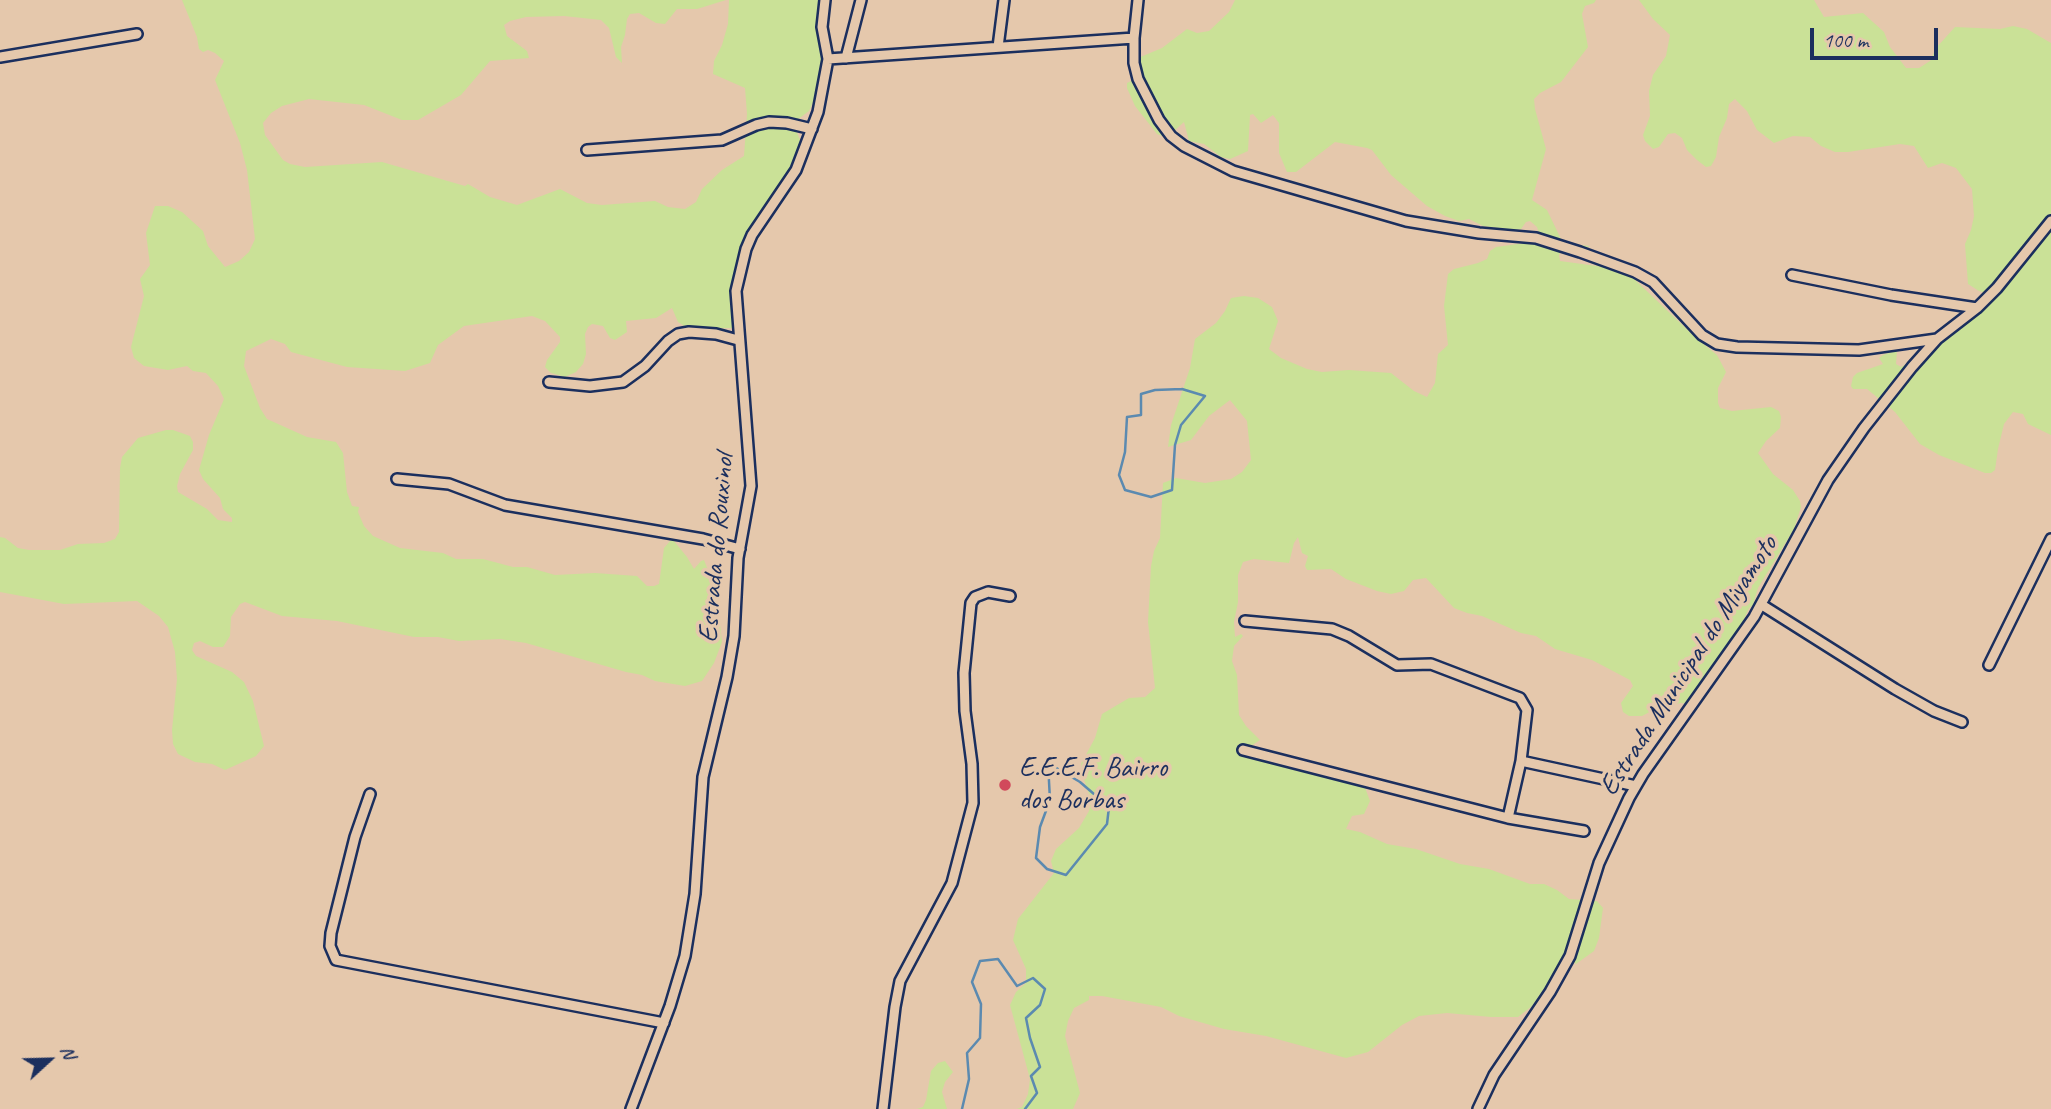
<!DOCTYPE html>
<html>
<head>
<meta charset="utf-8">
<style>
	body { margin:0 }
	#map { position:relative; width:2051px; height:1109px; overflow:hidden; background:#e5c8ac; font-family:Caveat,sans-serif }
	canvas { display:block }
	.north { position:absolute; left:14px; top:1025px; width:70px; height:70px; -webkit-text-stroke:5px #e5c8ac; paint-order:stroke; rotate:68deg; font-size:19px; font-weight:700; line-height:28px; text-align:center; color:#1b2f5e }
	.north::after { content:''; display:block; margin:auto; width:24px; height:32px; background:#1b2f5e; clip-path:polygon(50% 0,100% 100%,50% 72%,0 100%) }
	.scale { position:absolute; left:1810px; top:28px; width:128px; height:32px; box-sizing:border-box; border:4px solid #1b2f5e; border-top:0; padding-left:9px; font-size:21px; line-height:24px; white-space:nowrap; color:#1b2f5e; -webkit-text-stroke:5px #e5c8ac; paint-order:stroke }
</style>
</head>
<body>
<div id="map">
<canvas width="2051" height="1109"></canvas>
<div class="north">N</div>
<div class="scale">100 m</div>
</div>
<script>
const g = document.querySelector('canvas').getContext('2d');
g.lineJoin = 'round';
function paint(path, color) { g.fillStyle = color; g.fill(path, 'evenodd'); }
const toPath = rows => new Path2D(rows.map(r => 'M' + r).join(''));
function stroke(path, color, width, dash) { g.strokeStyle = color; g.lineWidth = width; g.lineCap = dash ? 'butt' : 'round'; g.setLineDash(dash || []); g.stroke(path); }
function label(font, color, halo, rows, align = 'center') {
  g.font = font + ' Caveat,sans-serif'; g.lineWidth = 7; g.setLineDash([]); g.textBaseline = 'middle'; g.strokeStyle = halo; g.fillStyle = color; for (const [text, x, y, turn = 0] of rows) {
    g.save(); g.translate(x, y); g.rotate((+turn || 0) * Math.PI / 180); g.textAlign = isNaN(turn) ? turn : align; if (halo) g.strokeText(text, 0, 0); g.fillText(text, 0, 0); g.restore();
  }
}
const green = toPath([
	[182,0,726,0,697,9,677,9,665,24,656,23,639,13,630,14,627,19,625,35,621,47,622,63,616,57,609,28,601,20,564,16,526,17,510,21,504,25,507,36,527,51,529,58,490,61,461,95,418,120,402,120,364,105,309,99,282,106,271,113,263,123,265,135,283,160,290,164,305,167,382,162,465,186,468,184,490,197,517,205,560,189,587,203,602,205,655,201,668,207,685,209,696,202,702,189,722,170,744,156,747,114,745,88,713,74,714,61,722,45,728,24,729,0,825,0,821,38,822,66,818,92,809,111,793,123,801,142,797,161,748,243,736,319,732,328,699,329,686,327,678,322,672,308,656,318,626,321,627,332,615,340,610,338,603,326,592,324,588,327,585,334,586,354,583,364,576,372,565,377,551,373,545,367,547,360,560,342,560,337,545,321,532,316,464,326,438,345,430,363,405,371,347,367,291,352,285,344,271,339,246,351,244,366,260,408,267,419,307,437,336,442,343,453,347,492,352,506,359,507,358,512,364,526,373,536,400,548,443,553,456,559,483,559,513,567,527,567,555,575,595,573,637,576,647,586,654,586,659,584,664,548,671,540,674,541,687,557,694,569,701,561,704,560,713,583,712,603,720,624,722,642,714,663,702,681,685,686,655,681,642,675,626,672,526,643,500,639,459,641,438,637,414,637,337,621,282,616,245,602,240,604,231,617,230,636,223,647,213,647,200,641,194,643,192,650,196,656,232,672,244,682,253,701,264,746,256,756,225,770,212,764,195,762,178,754,173,744,172,730,177,679,175,652,168,627,159,616,137,601,64,604,0,592,0,537,5,538,18,548,29,550,60,550,78,544,104,543,115,539,119,532,120,468,122,457,138,438,166,430,173,430,190,436,193,442,193,450,180,474,177,486,178,492,207,509,218,520,232,522,232,518,223,509,220,498,203,479,199,470,209,435,224,399,218,386,206,373,193,371,187,366,168,370,144,366,134,358,131,347,144,296,140,279,150,265,146,233,155,206,168,206,182,212,203,231,208,246,225,267,239,261,249,252,255,239,247,170,240,143,215,80,224,61,215,53,208,50,203,52,199,49,197,37],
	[1235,0,1596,0,1594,3,1585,6,1582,14,1588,47,1561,82,1540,93,1534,99,1535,109,1546,149,1532,200,1547,210,1561,239,1579,245,1590,246,1584,249,1561,252,1559,255,1560,261,1604,267,1630,275,1695,337,1717,355,1726,372,1718,388,1718,403,1720,408,1732,411,1771,407,1779,411,1781,417,1780,428,1766,441,1758,453,1773,474,1793,490,1800,501,1801,507,1794,529,1758,588,1753,605,1749,608,1731,648,1711,666,1711,672,1701,679,1700,690,1705,694,1696,708,1692,704,1680,703,1667,707,1661,706,1642,716,1629,716,1623,712,1621,703,1633,686,1630,680,1592,660,1555,649,1536,636,1521,633,1482,616,1467,613,1454,608,1426,578,1413,580,1404,591,1391,594,1377,591,1346,579,1331,569,1307,570,1305,566,1308,556,1302,553,1298,537,1294,543,1289,563,1254,559,1243,562,1238,575,1238,602,1234,622,1235,637,1241,634,1243,636,1234,646,1232,661,1237,675,1239,715,1246,726,1260,740,1245,750,1246,755,1254,759,1274,762,1297,771,1332,777,1364,785,1370,801,1364,814,1352,816,1346,829,1360,832,1387,844,1416,849,1460,864,1489,869,1530,884,1544,884,1557,890,1569,899,1597,901,1603,908,1599,938,1594,951,1576,964,1569,958,1564,960,1532,1006,1518,1017,1491,1017,1447,1013,1419,1016,1402,1025,1368,1052,1346,1058,1266,1036,1224,1029,1179,1016,1161,1007,1102,996,1089,996,1089,1000,1074,1008,1068,1021,1065,1036,1080,1093,1073,1109,1017,1109,1022,1107,1028,1094,1030,1079,1010,1005,1016,992,1026,983,1026,969,1013,940,1018,919,1054,873,1051,861,1056,849,1079,828,1089,811,1091,800,1081,771,1081,764,1095,738,1102,714,1129,698,1145,697,1155,688,1148,622,1151,566,1154,551,1160,538,1163,483,1176,478,1205,483,1231,479,1242,472,1251,460,1247,421,1230,400,1209,416,1191,440,1168,447,1171,425,1190,368,1195,339,1216,323,1225,311,1231,298,1244,296,1258,298,1272,307,1278,321,1269,349,1281,358,1307,369,1322,372,1349,370,1391,373,1414,391,1427,397,1435,383,1438,354,1448,345,1444,306,1448,274,1454,269,1478,263,1487,259,1490,251,1496,247,1525,243,1533,240,1539,233,1537,227,1530,221,1526,222,1521,229,1513,230,1483,226,1469,219,1459,221,1445,216,1427,206,1391,175,1372,150,1367,148,1335,142,1296,172,1287,172,1279,153,1279,123,1273,115,1261,123,1253,114,1250,115,1248,151,1230,159,1221,157,1204,144,1189,141,1184,122,1173,132,1162,136,1157,134,1135,106,1127,88,1127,83,1133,80,1138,58,1162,48,1187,29,1197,33,1209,31,1229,12],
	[1639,0,1814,0,1824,17,1863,13,1884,32,1890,47,1906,68,1919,68,1930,61,1936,48,1955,27,2000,29,2013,26,2027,29,2051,43,2051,435,2028,424,2023,414,2013,412,2004,424,1998,449,1995,470,1991,473,1985,473,1939,455,1920,444,1895,412,1867,389,1853,389,1851,386,1853,377,1857,373,1883,364,1879,358,1883,355,1897,350,1896,364,1901,367,1937,347,1981,304,1986,293,1979,291,1968,284,1965,244,1971,230,1974,216,1972,189,1956,168,1942,163,1928,168,1914,146,1900,144,1848,152,1835,152,1821,146,1810,137,1793,136,1774,143,1757,130,1747,111,1735,99,1729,104,1727,118,1719,137,1716,157,1711,166,1706,167,1697,160,1687,150,1682,138,1675,133,1668,134,1659,147,1653,149,1645,141,1643,135,1650,116,1649,91,1653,75,1666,56,1670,35,1653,19],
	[945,1061,953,1072,945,1082,942,1092,947,1109,917,1109,923,1107,926,1100,931,1071,938,1063]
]);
const stream = toPath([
	[1182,389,1205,396,1181,425,1175,445,1172,490,1151,497,1125,490,1119,475,1125,452,1127,417,1141,415,1141,394,1155,390,1182,389],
	[1048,763,1080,782,1109,807,1107,824,1066,875,1047,869,1036,858,1040,827,1050,800,1048,763],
	[962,1109,969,1079,967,1053,980,1038,981,1004,972,982,980,961,998,959,1017,986,1033,978,1045,989,1040,1005,1026,1018,1030,1038,1040,1067,1031,1076,1037,1093,1025,1109]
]);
const minor = toPath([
	[1138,0,1134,38,1134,63,1138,79,1159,120,1171,136,1184,146,1233,171,1406,221,1479,233,1536,238,1580,252,1635,272,1653,282,1702,335,1717,344,1737,347,1859,350,1937,339],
	[998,47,1004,0],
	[0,57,137,34],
	[846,58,861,0],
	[828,59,1134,38],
	[587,150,722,140,756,125,769,122,787,123,812,129],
	[1792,275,1891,295,1977,308],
	[549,382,590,386,623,382,645,366,668,341,678,334,689,332,716,334,738,340],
	[397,479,449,484,505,505,703,539,740,549],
	[1762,605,1895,689,1934,711,1962,722],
	[1245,621,1332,629,1349,636,1397,665,1431,664,1512,695,1520,698,1527,710,1521,761,1636,786],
	[1989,665,2051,539],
	[1243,750,1508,818],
	[1521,761,1508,818,1584,831],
	[370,794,355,837,331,933,330,946,336,960,664,1023],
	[631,1109,670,1006,685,956,695,894,703,777,727,677,734,636,738,558,751,486,736,291,746,249,752,235,796,170,818,112,828,59,822,27,825,0],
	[883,1109,895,1007,900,981,952,883,973,803,972,764,965,711,964,673,971,603,975,597,988,592,1010,596],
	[1478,1109,1494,1075,1550,992,1570,956,1599,863,1629,798,1643,774,1754,617,1828,480,1864,428,1912,367,1937,339,1977,308,1997,288,2051,221]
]);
const markers = [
	[1005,785,7,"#d1495b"]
];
const streetNames = [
	["Estrada do Rouxinol",717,548,-85],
	["Estrada Municipal do Miyamoto",1689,666,-57]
];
const poiNames = [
	["E.E.E.F. Bairro",1019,769],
	["dos Borbas",1019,801]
];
paint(green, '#cae197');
stroke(stream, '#5b8ab0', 2.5);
stroke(minor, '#1b2f5e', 14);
stroke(minor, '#e5c8ac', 9);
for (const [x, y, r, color] of markers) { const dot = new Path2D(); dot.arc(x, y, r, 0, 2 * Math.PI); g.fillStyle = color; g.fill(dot); stroke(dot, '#e5c8ac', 2.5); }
label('28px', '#1b2f5e', '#e5c8ac', streetNames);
label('28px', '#1b2f5e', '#e5c8ac', poiNames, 'left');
</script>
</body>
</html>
